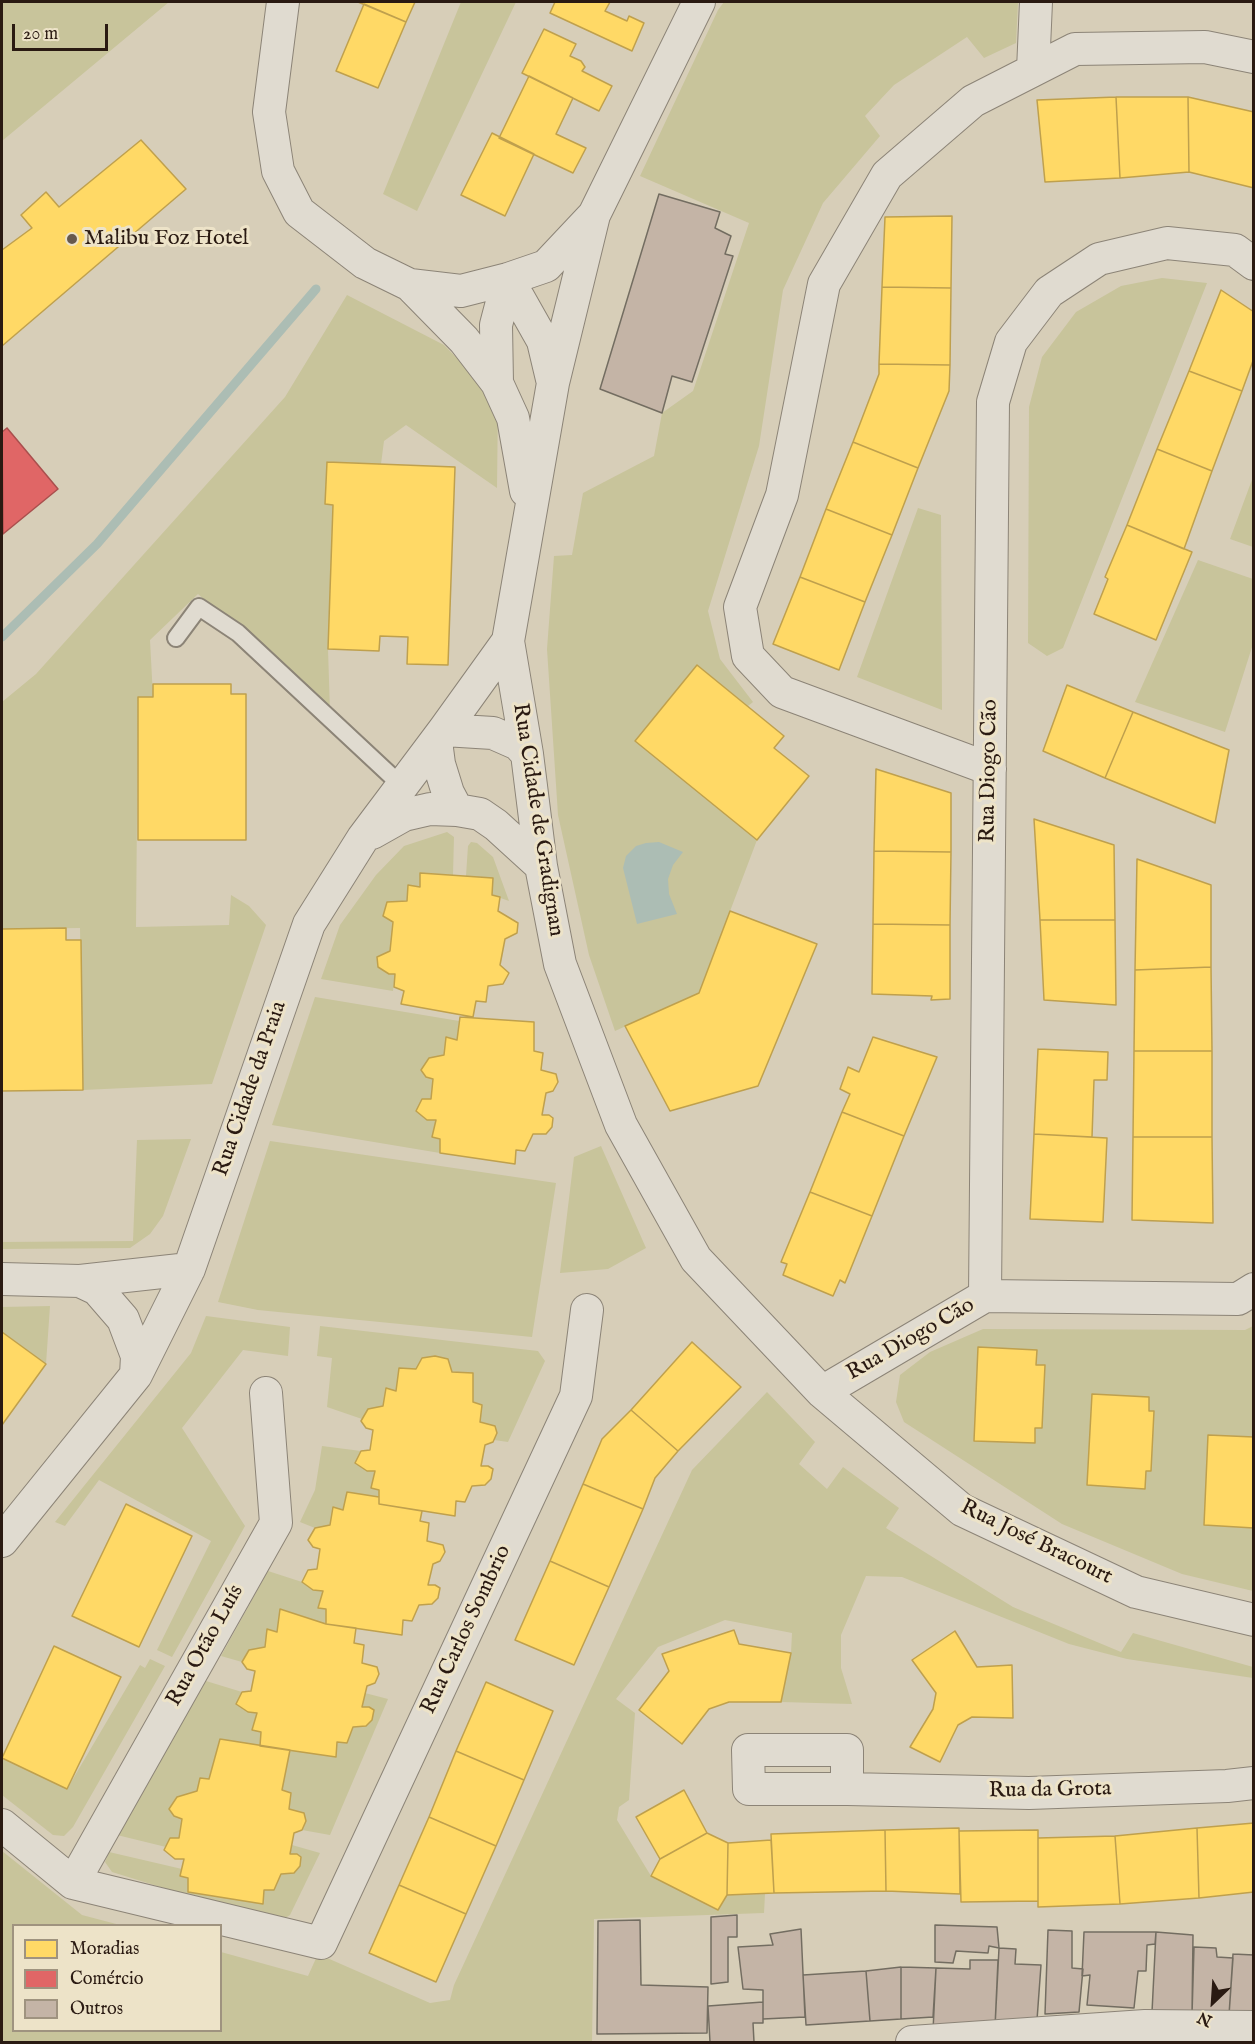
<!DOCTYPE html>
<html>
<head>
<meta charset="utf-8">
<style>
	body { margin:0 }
	#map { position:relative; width:1255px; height:2044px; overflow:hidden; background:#d7ceb8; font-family:"IM FELL English",serif }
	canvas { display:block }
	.frame { position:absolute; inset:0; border:3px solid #2a1a12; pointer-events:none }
	.legend { position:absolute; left:12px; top:1924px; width:210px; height:108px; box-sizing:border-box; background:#ede3c8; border:2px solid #9f937f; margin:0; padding:8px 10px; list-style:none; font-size:18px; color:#2a1a12 }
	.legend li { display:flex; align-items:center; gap:12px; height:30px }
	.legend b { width:30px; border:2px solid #9f937f }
	.north { position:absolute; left:1183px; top:1972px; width:60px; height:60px; -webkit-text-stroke:4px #ede3c8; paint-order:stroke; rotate:205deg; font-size:16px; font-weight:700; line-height:24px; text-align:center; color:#2a1a12 }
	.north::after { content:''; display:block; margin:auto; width:21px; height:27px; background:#2a1a12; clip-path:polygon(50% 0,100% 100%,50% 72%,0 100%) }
	.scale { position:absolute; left:12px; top:24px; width:96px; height:27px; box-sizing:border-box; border:3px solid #2a1a12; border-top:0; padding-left:8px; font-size:18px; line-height:21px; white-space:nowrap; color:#2a1a12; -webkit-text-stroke:4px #ede3c8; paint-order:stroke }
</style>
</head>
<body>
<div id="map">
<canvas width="1255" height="2044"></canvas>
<div class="frame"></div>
<ul class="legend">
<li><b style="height:16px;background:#ffd966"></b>Moradias</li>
<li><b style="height:16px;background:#e06666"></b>Comércio</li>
<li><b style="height:16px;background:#c4b4a6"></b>Outros</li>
</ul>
<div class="north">N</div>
<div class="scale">20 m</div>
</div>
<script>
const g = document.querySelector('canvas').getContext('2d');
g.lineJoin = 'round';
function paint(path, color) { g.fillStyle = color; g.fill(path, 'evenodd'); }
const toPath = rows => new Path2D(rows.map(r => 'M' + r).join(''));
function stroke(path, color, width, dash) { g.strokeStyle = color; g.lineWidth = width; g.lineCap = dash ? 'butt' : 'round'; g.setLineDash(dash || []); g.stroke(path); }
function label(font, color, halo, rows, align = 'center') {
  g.font = font + ' "IM FELL English",serif'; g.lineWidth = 6; g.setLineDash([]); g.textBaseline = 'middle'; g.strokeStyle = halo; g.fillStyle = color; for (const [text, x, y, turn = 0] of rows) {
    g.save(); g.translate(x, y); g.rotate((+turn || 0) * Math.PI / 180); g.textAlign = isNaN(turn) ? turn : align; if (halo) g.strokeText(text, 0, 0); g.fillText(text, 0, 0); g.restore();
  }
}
const green = toPath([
	[2,2,169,2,2,141],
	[461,2,516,2,417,211,383,194],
	[724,2,1018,2,1016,43,984,58,967,37,894,85,865,116,880,136,823,203,783,290,759,446,708,611,720,659,753,702,748,706,697,665,635,740,757,840,699,993,615,1031,589,955,558,815,547,649,554,556,572,555,583,493,654,456,662,413,693,391,749,223,640,176,718,10],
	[1162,278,1207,283,1063,648,1047,656,1028,643,1029,407,1042,357,1076,312,1121,286],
	[347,295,444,345,498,400,497,488,406,425,384,441,381,464,327,462,325,504,333,505,328,649,330,712,198,594,150,640,153,697,138,697,136,927,229,925,231,895,249,906,266,925,212,1084,83,1090,80,928,2,929,2,702,36,674,285,397],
	[1253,477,1253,547,1230,539],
	[918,508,941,515,942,710,857,677],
	[1198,560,1253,579,1253,644,1225,732,1135,702],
	[447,832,454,837,453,875,421,873,420,887,408,886,407,901,393,922,390,951,378,957,395,974,393,991,321,979,340,925,376,875,404,846],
	[471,842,477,843,493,857,509,901,492,895,492,878,466,876,468,846],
	[315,997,459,1021,457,1040,446,1038,444,1055,429,1058,422,1071,426,1077,433,1079,431,1099,422,1099,416,1111,427,1120,436,1120,432,1137,440,1139,440,1153,272,1125],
	[191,1139,163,1216,150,1234,130,1248,2,1249,2,1242,133,1241,137,1140],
	[270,1141,556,1183,532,1337,258,1310,218,1302],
	[601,1146,646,1248,608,1269,560,1273,574,1157],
	[50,1306,46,1364,2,1332,2,1307],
	[206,1316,290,1327,288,1356,243,1350,182,1428,245,1526,172,1657,157,1650,211,1541,99,1480,65,1526,55,1522,191,1353],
	[320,1326,538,1351,545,1361,508,1442,494,1440,497,1433,495,1426,480,1422,482,1405,473,1402,473,1373,452,1372,447,1359,435,1356,422,1358,416,1369,396,1391,386,1389,383,1406,368,1409,362,1419,327,1407,332,1358,317,1356],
	[1253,1326,1253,1591,1182,1574,1062,1524,904,1422,896,1402,900,1375,930,1352,983,1329,1245,1330],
	[767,1392,815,1442,799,1464,827,1489,843,1467,899,1508,886,1528,1013,1607,1121,1652,1133,1633,1253,1667,1253,1678,1127,1659,1069,1644,902,1577,866,1576,841,1635,841,1668,852,1704,781,1702,791,1653,792,1633,725,1620,658,1647,616,1699,635,1713,629,1800,619,1807,617,1820,651,1876,717,1910,727,1895,765,1894,764,1913,594,1919,592,2042,2,2042,2,1851,82,1915,120,1925,14,1926,14,2030,220,2030,221,1952,308,1976,318,1954,430,2003,450,2000,454,1985,692,1470],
	[322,1446,361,1451,355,1463,367,1471,375,1471,371,1488,379,1490,379,1497,343,1510,333,1508,330,1525,315,1528,300,1522,315,1490],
	[268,1571,302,1582,323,1591,318,1607,326,1609,326,1624,281,1609,277,1632,267,1629,265,1647,249,1650,242,1662,221,1656],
	[150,1659,165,1666,73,1827,64,1836,53,1835,2,1795,2,1758,67,1789,140,1665,145,1668],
	[206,1681,242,1692,236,1704,248,1712,257,1713,252,1729,261,1732,260,1746,220,1739,209,1779,201,1778,197,1791,177,1797,169,1809,174,1816,182,1819,179,1838,170,1839,166,1847,117,1835],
	[365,1693,388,1699,330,1835,302,1830,306,1821,304,1814,289,1809,291,1793,282,1790,290,1750,337,1742,347,1743,353,1727,366,1726,372,1720,374,1710,369,1707,362,1707],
	[292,1845,320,1853,290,1915,282,1920,238,1911,112,1872,105,1862,109,1852,182,1869,180,1876,188,1878,188,1892,263,1904,264,1890,281,1874,294,1873,300,1866,301,1857,297,1854,290,1854]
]);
const water = toPath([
	[659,842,683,852,673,865,668,879,669,894,677,914,637,924,623,868,626,856,636,846,646,843]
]);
const homes = toPath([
	[358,2,415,2,406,22,358,2],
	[555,2,610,2,605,11,627,21,629,16,644,23,632,51,550,13,555,2],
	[364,4,406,22,378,88,336,71,364,4],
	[544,29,576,44,570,56,581,61,585,67,582,71,612,86,599,111,522,73,544,29],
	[529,76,573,98,556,134,586,148,573,173,499,138,529,76],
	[1116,97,1188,97,1189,172,1120,178,1116,97],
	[1116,97,1120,178,1045,182,1037,100,1116,97],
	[1188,97,1254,112,1254,188,1189,172,1188,97],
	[492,133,534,154,505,216,461,195,492,133],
	[141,140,186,189,2,346,2,250,32,228,21,215,46,192,59,207,141,140],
	[952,216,951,288,882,287,885,217,952,216],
	[882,287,951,288,950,365,879,364,882,287],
	[1221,290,1254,312,1254,358,1242,391,1189,371,1221,290],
	[879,364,950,365,949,391,918,468,853,442,879,374,879,364],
	[1189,371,1242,391,1212,471,1157,449,1189,371],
	[853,442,918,468,892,535,826,509,853,442],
	[1157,449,1212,471,1184,549,1127,525,1157,449],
	[327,462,455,467,448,665,407,664,408,637,380,636,379,651,328,649,333,505,325,504,327,462],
	[826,509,892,535,865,602,800,577,826,509],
	[1127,525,1192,552,1156,640,1094,614,1108,579,1105,577,1127,525],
	[800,577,865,602,839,670,773,644,800,577],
	[697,665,784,736,774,748,809,776,757,840,635,741,697,665],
	[153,684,231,684,231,694,246,694,246,840,138,840,138,697,153,697,153,684],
	[1067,685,1133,712,1105,778,1043,751,1067,685],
	[1133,712,1229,750,1215,823,1105,778,1133,712],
	[876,769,951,793,951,852,874,851,876,769],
	[1034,819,1114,845,1115,920,1040,920,1034,819],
	[874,851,951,852,950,925,873,924,874,851],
	[1137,859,1211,885,1211,967,1135,970,1137,859],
	[420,873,493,878,492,895,500,897,498,911,518,923,517,933,505,939,500,965,509,973,503,984,488,986,486,1002,476,1001,473,1017,401,1004,404,991,394,987,395,974,389,974,378,967,377,957,390,951,393,922,383,916,387,902,407,901,408,885,420,887,420,873],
	[730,911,817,944,758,1086,670,1111,625,1026,699,993,730,911],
	[1040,920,1115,920,1116,1005,1044,1000,1040,920],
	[873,924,950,925,950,999,931,1000,932,996,872,994,873,924],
	[66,928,66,940,81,940,83,1090,2,1091,2,929,66,928],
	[1211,967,1212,1051,1134,1051,1135,970,1211,967],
	[460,1017,534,1022,534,1051,543,1053,541,1070,556,1074,558,1082,553,1091,546,1093,542,1115,549,1115,553,1118,552,1127,546,1134,533,1134,525,1151,516,1150,515,1164,440,1153,440,1139,432,1137,436,1120,427,1120,416,1111,422,1099,431,1099,433,1079,426,1077,421,1070,429,1058,444,1055,446,1037,457,1040,460,1017],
	[873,1037,937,1057,904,1136,842,1112,850,1094,840,1089,848,1067,859,1072,873,1037],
	[1038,1049,1108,1052,1107,1080,1094,1080,1092,1137,1034,1134,1038,1049],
	[1134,1051,1212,1051,1212,1137,1133,1137,1134,1051],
	[842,1112,904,1136,872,1216,810,1192,842,1112],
	[1034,1134,1107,1138,1103,1222,1030,1219,1034,1134],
	[1133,1137,1212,1137,1213,1223,1132,1220,1133,1137],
	[810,1192,872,1216,845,1283,840,1280,833,1296,783,1275,787,1264,781,1262,810,1192],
	[2,1332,46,1364,2,1425,2,1332],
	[692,1342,741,1387,678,1451,631,1410,692,1342],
	[978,1347,1037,1350,1036,1365,1045,1365,1042,1428,1035,1428,1035,1443,974,1441,978,1347],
	[435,1356,448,1359,452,1372,473,1373,473,1402,482,1405,480,1422,495,1426,497,1433,493,1442,485,1445,481,1466,488,1466,493,1469,491,1479,485,1485,472,1486,465,1502,456,1501,455,1516,379,1504,379,1490,371,1488,375,1471,367,1471,355,1463,361,1451,370,1450,373,1430,366,1428,361,1421,368,1409,383,1406,386,1388,396,1391,399,1368,416,1369,422,1358,435,1356],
	[1092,1394,1149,1397,1149,1411,1154,1411,1151,1471,1146,1471,1145,1489,1087,1485,1092,1394],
	[631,1410,678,1451,655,1478,643,1509,583,1484,602,1439,631,1410],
	[1208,1435,1254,1437,1254,1528,1204,1525,1208,1435],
	[583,1484,643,1509,609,1587,550,1561,583,1484],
	[347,1492,379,1497,379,1504,422,1511,420,1521,429,1523,427,1541,443,1545,445,1552,440,1561,433,1564,428,1585,435,1585,440,1588,438,1598,432,1604,419,1605,412,1621,403,1620,402,1635,326,1624,326,1609,318,1608,323,1591,313,1590,302,1582,308,1570,317,1569,320,1549,313,1547,308,1540,315,1528,330,1525,333,1507,343,1510,347,1492],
	[126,1504,192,1536,139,1647,72,1616,126,1504],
	[550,1561,609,1587,574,1665,515,1640,550,1561],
	[280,1609,326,1624,356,1628,354,1643,364,1645,362,1663,377,1667,379,1674,375,1683,367,1686,362,1707,369,1707,374,1710,372,1720,366,1726,353,1727,347,1743,337,1742,336,1757,260,1746,261,1732,252,1730,257,1713,248,1712,236,1704,242,1692,251,1691,255,1671,247,1669,242,1662,249,1650,265,1647,267,1629,277,1632,280,1609],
	[734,1630,739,1644,791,1653,781,1702,729,1702,709,1709,682,1744,639,1710,669,1671,662,1654,734,1630],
	[955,1631,977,1667,1012,1665,1013,1718,972,1717,958,1725,940,1762,910,1747,933,1709,936,1693,912,1660,955,1631],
	[54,1646,121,1677,67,1789,2,1758,54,1646],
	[486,1682,553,1711,524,1780,456,1751,486,1682],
	[220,1739,290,1750,282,1790,291,1793,289,1809,304,1813,306,1821,302,1830,294,1833,290,1854,297,1854,301,1857,300,1866,294,1873,281,1874,274,1890,264,1890,263,1904,188,1892,188,1878,180,1876,184,1859,175,1859,164,1850,170,1838,179,1838,182,1819,174,1816,169,1809,177,1797,197,1791,200,1778,209,1779,220,1739],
	[456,1751,524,1780,496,1846,429,1817,456,1751],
	[684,1790,707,1833,660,1859,636,1817,684,1790],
	[429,1817,496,1846,466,1914,399,1885,429,1817],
	[1254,1823,1254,1892,1199,1898,1197,1828,1254,1823],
	[959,1828,960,1894,886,1891,885,1830,959,1828],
	[1197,1828,1199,1898,1120,1904,1115,1836,1197,1828],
	[885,1830,886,1891,774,1893,771,1834,885,1830],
	[1038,1830,1038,1901,961,1902,959,1831,1038,1830],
	[707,1833,728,1843,727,1895,718,1910,651,1876,660,1859,707,1833],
	[1115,1836,1120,1904,1038,1907,1038,1838,1115,1836],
	[771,1840,774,1893,727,1895,728,1843,771,1840],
	[399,1885,466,1914,436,1982,369,1953,399,1885]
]);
const shops = toPath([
	[7,428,58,489,3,534,2,432,7,428]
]);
const stream = toPath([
	[2,637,97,544,316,289]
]);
const building = toPath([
	[659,194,720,212,715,228,731,236,725,254,733,256,692,382,672,376,662,413,600,389,659,194],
	[737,1915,737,1937,728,1937,728,1982,711,1984,711,1917,737,1915],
	[640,1920,641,1985,708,1987,707,2033,597,2034,598,1921,640,1920],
	[935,1925,997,1927,999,1948,989,1946,988,1953,956,1951,953,1963,935,1962,935,1925],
	[801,1929,805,2017,763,2019,763,1990,743,1989,738,1947,773,1945,770,1934,801,1929],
	[1048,1930,1072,1931,1072,1968,1083,1969,1079,2012,1045,2014,1048,1930],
	[1084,1932,1156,1932,1155,1944,1147,1945,1146,1971,1138,1971,1134,2008,1087,2005,1090,1975,1082,1976,1084,1932],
	[1156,1932,1193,1935,1192,2015,1152,2012,1156,1932],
	[1194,1947,1216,1948,1217,1957,1233,1958,1229,2015,1192,2015,1194,1947],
	[999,1948,1016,1949,1015,1964,1041,1965,1037,2020,995,2027,999,1948],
	[1233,1954,1254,1955,1254,2015,1229,2015,1233,1954],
	[970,1960,998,1960,995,2027,933,2031,936,1968,970,1969,970,1960],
	[901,1967,936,1968,933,2017,901,2019,901,1967],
	[901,1967,901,2019,870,2021,866,1971,901,1967],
	[866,1971,870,2021,806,2025,803,1975,866,1971],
	[763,2002,763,2023,753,2023,754,2042,710,2042,708,2006,763,2002]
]);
const service = toPath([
	[176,638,199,607,238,633,402,786]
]);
const minor = toPath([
	[283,2,269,112,278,171,299,212,365,263,410,285,464,340,497,383,513,418,526,491],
	[1033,70,1036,2],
	[594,215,553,383,508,641,527,754,541,866,560,964,621,1125,696,1259,822,1392,962,1510,1136,1592,1254,1620],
	[508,279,543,341,552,379],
	[410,285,461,291,508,279,546,266,594,215,699,2],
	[497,383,496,325,508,279],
	[444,730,493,733,518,744,527,754],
	[436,741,439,764,448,793,457,810],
	[990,769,782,692,748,656,740,607,782,495,824,284,887,175,973,101,1075,49,1205,47,1254,57],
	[372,833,404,815,430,809,457,810,480,814,496,825,541,866],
	[2,1279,80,1281,189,1269],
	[80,1281,97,1289,123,1319,137,1356,136,1375],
	[985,1296,1238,1299,1254,1289],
	[822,1392,985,1296,993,402,1011,342,1049,292,1099,259,1167,243,1235,250,1254,264],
	[2,1541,136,1375,189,1269,309,924,363,838,444,730,508,641],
	[847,1789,847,1750,748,1750,749,1789,847,1789,1029,1793,1227,1786,1254,1783],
	[2,1825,73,1883,321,1943,576,1396,587,1310],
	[73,1883,276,1523,266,1393],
	[912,2042,1145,2026,1254,2027]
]);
const markers = [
	[72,239,6,"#67594c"]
];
const poiNames = [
	["Malibu Foz Hotel",84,239]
];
const streetNames = [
	["Rua Diogo Cão",990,771,-89],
	["Rua Cidade de Gradignan",537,820,81],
	["Rua Cidade da Praia",251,1089,-71],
	["Rua Diogo Cão",911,1340,-30],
	["Rua José Bracourt",1036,1543,26],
	["Rua Carlos Sombrio",467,1630,-65],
	["Rua Otão Luís",206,1646,-61],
	["Rua da Grota",1050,1791,-1]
];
paint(green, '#c8c49b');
paint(water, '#acbdb4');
paint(homes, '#ffd966');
stroke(homes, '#bfa04d', 1.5);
paint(shops, '#e06666');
stroke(shops, '#a94f4d', 1.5);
stroke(stream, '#acbdb4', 9);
paint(building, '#c4b4a6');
stroke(building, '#736d61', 1.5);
stroke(service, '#8c8477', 20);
stroke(minor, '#8c8477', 34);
stroke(service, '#e0dbd0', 16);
stroke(minor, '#e0dbd0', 32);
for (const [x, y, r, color] of markers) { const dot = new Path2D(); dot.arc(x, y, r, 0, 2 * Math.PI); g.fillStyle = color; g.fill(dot); stroke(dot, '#ede3c8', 2); }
label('22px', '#2a1a12', '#ede3c8', poiNames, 'left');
label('22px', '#2a1a12', '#ede3c8', streetNames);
</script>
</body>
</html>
